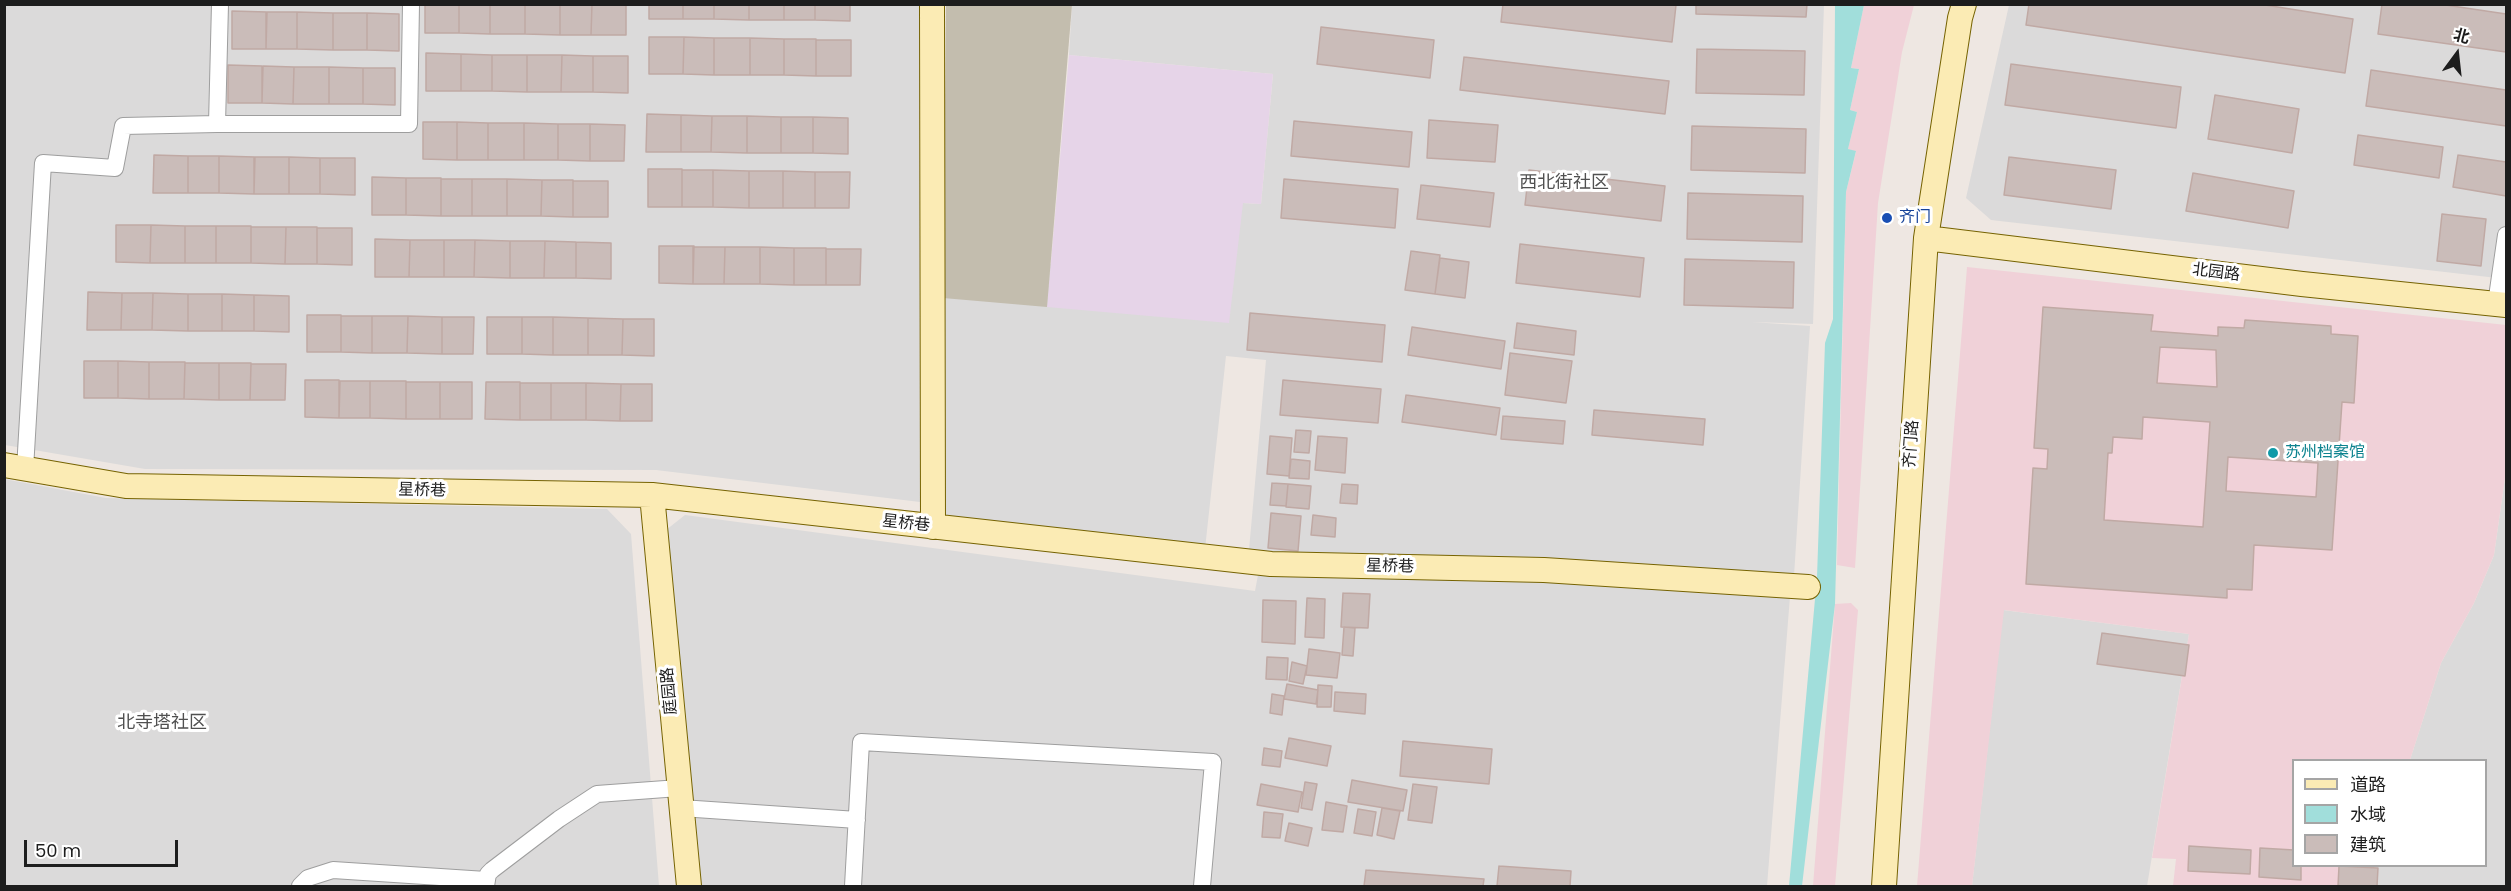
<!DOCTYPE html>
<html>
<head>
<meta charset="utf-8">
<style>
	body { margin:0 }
	#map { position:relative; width:2511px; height:891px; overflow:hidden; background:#eee7e2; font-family:Poppins,"Noto Sans SC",sans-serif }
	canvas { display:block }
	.frame { position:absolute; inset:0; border:6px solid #1d1d1d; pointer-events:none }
	.legend { position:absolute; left:2292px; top:759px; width:195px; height:108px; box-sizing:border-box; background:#fff; border:2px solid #a5a5a5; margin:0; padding:8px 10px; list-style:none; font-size:18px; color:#1d1d1d }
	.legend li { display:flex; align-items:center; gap:12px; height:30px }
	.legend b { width:30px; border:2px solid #a5a5a5 }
	.north { position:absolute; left:2427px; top:24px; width:60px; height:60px; -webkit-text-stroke:4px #fff; paint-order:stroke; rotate:15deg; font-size:16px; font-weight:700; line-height:24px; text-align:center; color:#1d1d1d }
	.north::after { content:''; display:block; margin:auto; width:21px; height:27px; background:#1d1d1d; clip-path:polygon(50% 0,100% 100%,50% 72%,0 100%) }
	.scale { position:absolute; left:24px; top:840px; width:154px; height:27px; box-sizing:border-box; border:3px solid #1d1d1d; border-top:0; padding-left:8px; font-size:18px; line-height:21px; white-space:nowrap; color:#1d1d1d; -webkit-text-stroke:4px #fff; paint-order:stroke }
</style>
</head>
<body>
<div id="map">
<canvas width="2511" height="891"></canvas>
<div class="frame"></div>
<ul class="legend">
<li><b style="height:8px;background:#fbebb4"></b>道路</li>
<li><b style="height:16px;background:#a1dedb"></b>水域</li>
<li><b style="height:16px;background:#cabcb9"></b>建筑</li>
</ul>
<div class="north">北</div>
<div class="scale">50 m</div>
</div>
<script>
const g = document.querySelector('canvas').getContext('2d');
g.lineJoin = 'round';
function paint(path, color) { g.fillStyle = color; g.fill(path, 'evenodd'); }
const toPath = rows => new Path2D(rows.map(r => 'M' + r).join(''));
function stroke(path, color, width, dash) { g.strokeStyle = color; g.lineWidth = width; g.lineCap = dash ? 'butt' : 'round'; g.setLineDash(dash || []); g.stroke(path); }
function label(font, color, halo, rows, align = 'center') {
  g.font = font + ' Poppins,"Noto Sans SC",sans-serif'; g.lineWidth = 6; g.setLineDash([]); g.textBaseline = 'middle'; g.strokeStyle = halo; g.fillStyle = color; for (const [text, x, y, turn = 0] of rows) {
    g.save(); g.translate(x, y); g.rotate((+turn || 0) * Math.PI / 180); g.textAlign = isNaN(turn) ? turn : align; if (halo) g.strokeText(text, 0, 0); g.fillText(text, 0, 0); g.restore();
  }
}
const residential = toPath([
	[4,5,919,5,920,502,656,470,145,469,5,445],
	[1072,5,1824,5,1813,324,1752,322,1810,326,1794,576,1249,550,1266,360,1226,356,1205,549,939,520,943,298,1243,203,1261,204,1273,74,1069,55],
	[2009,5,2506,5,2506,279,1991,220,1966,198],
	[2506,471,2506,886,2369,886,2370,866,2486,866,2486,760,2410,760,2441,663,2474,603,2494,555],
	[4,479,106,498,607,509,631,534,659,886,5,886],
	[685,515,1255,591,1261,559,1791,584,1767,886,687,886,652,541],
	[2003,610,2189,634,2147,886,1972,886]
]);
const commercial = toPath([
	[1864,5,1914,5,1902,52,1878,203,1855,568,1837,565,1846,192,1856,152,1848,149,1857,112,1850,110,1859,69,1851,68],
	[1967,267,2506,325,2506,471,2494,555,2474,603,2441,663,2410,760,2294,760,2294,866,2370,866,2369,886,2173,886,2176,859,2152,858,2189,634,2004,610,1972,886,1917,886],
	[1851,603,1858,610,1835,886,1813,886,1835,604]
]);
const industrial = toPath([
	[1069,55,1273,74,1261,204,1243,203,1229,323,1047,307]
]);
const construction = toPath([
	[946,5,1072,5,1047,307,943,298]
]);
const water = toPath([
	[1835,5,1864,5,1851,68,1859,69,1850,110,1857,112,1848,149,1856,151,1846,192,1835,604,1802,886,1789,886,1817,577,1825,343,1833,319]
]);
const building = toPath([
	[425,4,459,4,459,33,425,33,425,4],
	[459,4,490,4,490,34,459,33,459,4],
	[490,4,525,4,525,34,490,34,490,4],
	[525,4,560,4,560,35,525,34,525,4],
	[560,4,592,4,591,35,560,35,560,4],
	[592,4,626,4,626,35,591,35,592,4],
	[649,4,683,4,683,19,649,19,649,4],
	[683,4,714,4,714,19,683,19,683,4],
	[714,4,749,4,749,20,714,19,714,4],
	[749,4,784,4,784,20,749,20,749,4],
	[784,4,815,4,815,20,784,20,784,4],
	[815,4,850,4,850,21,815,20,815,4],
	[1503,4,1676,5,1672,42,1501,22,1503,4],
	[1696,4,1807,4,1806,17,1696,14,1696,4],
	[2029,4,2259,4,2353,19,2345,73,2026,25,2029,4],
	[2382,4,2439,4,2506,14,2506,52,2378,34,2382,4],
	[232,11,267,12,266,49,232,49,232,11],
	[266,12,297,12,297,49,266,49,266,12],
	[297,12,333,13,333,50,297,49,297,12],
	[333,13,367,13,367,50,333,50,333,13],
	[367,13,399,14,399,51,367,50,367,13],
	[1321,27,1434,40,1430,78,1317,64,1321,27],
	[649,37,684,37,683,74,649,74,649,37],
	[684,37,714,38,714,75,683,74,684,37],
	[714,38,750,38,750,75,714,75,714,38],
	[750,38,784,39,784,75,750,75,750,38],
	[784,39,816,39,816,76,784,75,784,39],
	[816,40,851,40,851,76,816,76,816,40],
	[1697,49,1805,51,1804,95,1696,93,1697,49],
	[426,53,461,54,461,91,426,91,426,53],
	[461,54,492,55,492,91,461,91,461,54],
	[492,55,527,55,527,92,492,91,492,55],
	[527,55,562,55,561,92,527,92,527,55],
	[562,55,593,56,593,92,561,92,562,55],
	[593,56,628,56,628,93,593,92,593,56],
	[1464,57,1669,81,1665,114,1460,90,1464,57],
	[2011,64,2181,87,2176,128,2005,105,2011,64],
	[228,65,262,66,262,103,228,103,228,65],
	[263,66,294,67,293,104,262,103,263,66],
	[294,67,329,67,329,104,293,104,294,67],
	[329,67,363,68,363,104,329,104,329,67],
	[363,68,395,68,395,105,363,104,363,68],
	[2371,70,2506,90,2506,126,2366,106,2371,70],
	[2215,95,2299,109,2292,153,2208,139,2215,95],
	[647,114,681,115,681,152,646,152,647,114],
	[681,115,712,116,711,152,681,152,681,115],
	[712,116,747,116,747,153,711,152,712,116],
	[747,116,781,117,781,153,747,153,747,116],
	[781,117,813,117,813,153,781,153,781,117],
	[813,117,848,118,848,154,813,153,813,117],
	[1429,120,1498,125,1495,162,1427,158,1429,120],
	[1294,121,1412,132,1409,167,1291,156,1294,121],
	[423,122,457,122,457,160,423,159,423,122],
	[457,122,488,123,488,160,457,160,457,122],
	[488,123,524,123,524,160,488,160,488,123],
	[524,123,558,124,558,160,524,160,524,123],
	[558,124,590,124,590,161,558,160,558,124],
	[590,124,625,125,624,161,590,161,590,124],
	[1692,126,1806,129,1805,173,1691,170,1692,126],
	[2358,135,2443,147,2439,178,2354,165,2358,135],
	[154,155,188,156,188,193,153,193,154,155],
	[2458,155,2506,162,2506,196,2453,187,2458,155],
	[188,156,219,156,219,193,188,193,188,156],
	[219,156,255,157,254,194,219,193,219,156],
	[254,157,289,157,289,194,254,194,254,157],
	[289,157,320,158,320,194,289,194,289,157],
	[2009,157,2116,170,2111,209,2004,195,2009,157],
	[320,158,355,158,355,195,320,194,320,158],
	[648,169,682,169,682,207,648,207,648,169],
	[682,170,713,170,713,207,682,207,682,170],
	[713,170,749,171,749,208,713,207,713,170],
	[1529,170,1665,186,1661,221,1525,205,1529,170],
	[749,171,783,171,783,208,749,208,749,171],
	[783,171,815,172,815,208,783,208,783,171],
	[815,172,850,172,849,208,815,208,815,172],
	[2193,173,2294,191,2288,228,2186,211,2193,173],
	[372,177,406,178,406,215,372,215,372,177],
	[406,178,441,178,441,216,406,215,406,178],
	[441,179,472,179,472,216,441,216,441,179],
	[472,179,507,179,507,216,472,216,472,179],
	[507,179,542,180,541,216,507,216,507,179],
	[1284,179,1398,189,1395,228,1281,218,1284,179],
	[542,180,573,180,573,217,541,216,542,180],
	[573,181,608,181,608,217,573,217,573,181],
	[1421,185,1494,193,1490,227,1417,219,1421,185],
	[1688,193,1803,196,1802,242,1687,239,1688,193],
	[2442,214,2486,219,2481,266,2437,261,2442,214],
	[116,225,151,225,150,263,116,262,116,225],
	[151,225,185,226,185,263,150,263,151,225],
	[185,226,216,226,216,263,185,263,185,226],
	[216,226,251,226,251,263,216,263,216,226],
	[251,227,286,227,285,264,251,263,251,227],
	[286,227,317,227,317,264,285,264,286,227],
	[317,228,352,228,352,265,317,264,317,228],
	[375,239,410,240,409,277,375,277,375,239],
	[410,240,444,240,444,277,409,277,410,240],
	[444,240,475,240,474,277,444,277,444,240],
	[475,240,510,241,510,278,474,277,475,240],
	[510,241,545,241,544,278,510,278,510,241],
	[545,241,576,242,576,278,544,278,545,241],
	[576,242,611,243,611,279,576,278,576,242],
	[1520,244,1644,258,1640,297,1516,283,1520,244],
	[659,246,694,246,693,284,659,283,659,246],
	[693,247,725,247,724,284,693,284,693,247],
	[725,247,760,247,760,284,724,284,725,247],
	[760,247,794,248,794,285,760,284,760,247],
	[794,248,826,248,826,285,794,285,794,248],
	[826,249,861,249,860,285,826,285,826,249],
	[1411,251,1440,255,1435,294,1405,290,1411,251],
	[1440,258,1469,262,1465,298,1435,294,1440,258],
	[1685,259,1794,262,1793,308,1684,305,1685,259],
	[88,292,122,293,121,330,87,330,88,292],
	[122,293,153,293,152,330,121,330,122,293],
	[153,293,188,294,188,331,152,330,153,293],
	[188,294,222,294,222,331,188,331,188,294],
	[222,294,254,295,254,331,222,331,222,294],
	[254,295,289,296,289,332,254,331,254,295],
	[2043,307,2153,315,2151,331,2218,336,2218,327,2244,328,2245,320,2331,326,2331,334,2358,336,2354,403,2342,402,2332,550,2254,545,2252,590,2227,589,2227,598,2026,584,2033,468,2047,469,2048,449,2034,448,2043,307],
	[2160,347,2216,350,2217,387,2157,383,2160,347],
	[2143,417,2210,422,2203,527,2104,520,2108,453,2112,453,2113,437,2142,439,2143,417],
	[2228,457,2318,463,2316,497,2226,491,2228,457],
	[1250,313,1385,325,1382,362,1247,350,1250,313],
	[307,315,341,315,341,352,307,352,307,315],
	[341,316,372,316,372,353,341,352,341,316],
	[372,316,408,316,407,353,372,353,372,316],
	[408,316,442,317,442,354,407,353,408,316],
	[442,317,474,317,473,354,442,354,442,317],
	[487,317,522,317,522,354,487,354,487,317],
	[522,317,553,317,553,355,522,354,522,317],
	[553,317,588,318,588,355,553,355,553,317],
	[588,318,623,319,622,355,588,355,588,318],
	[623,319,654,319,654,356,622,355,623,319],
	[1517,323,1576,331,1574,355,1514,348,1517,323],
	[1412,327,1505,341,1501,369,1408,355,1412,327],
	[1510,353,1572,361,1566,403,1505,395,1510,353],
	[84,361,118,361,118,398,84,398,84,361],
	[118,361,149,362,149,399,118,398,118,361],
	[149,362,185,362,184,399,149,399,149,362],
	[185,363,219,363,219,400,184,399,185,363],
	[219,363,251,363,250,400,219,400,219,363],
	[251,364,286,364,285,400,250,400,251,364],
	[305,380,339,380,339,418,305,417,305,380],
	[1283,380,1381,389,1378,423,1280,415,1283,380],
	[340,381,370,381,370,418,339,418,340,381],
	[370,381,406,381,406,419,370,418,370,381],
	[406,382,440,382,440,419,406,419,406,382],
	[440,382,472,382,472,419,440,419,440,382],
	[486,382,520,382,520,420,485,419,486,382],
	[520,383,551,383,551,420,520,420,520,383],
	[551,383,586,383,586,420,551,420,551,383],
	[586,383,621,384,620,421,586,420,586,383],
	[621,384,652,384,652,421,620,421,621,384],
	[1406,395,1500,408,1496,435,1402,422,1406,395],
	[1594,410,1705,419,1703,445,1592,435,1594,410],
	[1503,416,1565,421,1563,444,1501,439,1503,416],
	[1296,430,1311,431,1309,453,1294,452,1296,430],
	[1270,436,1292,438,1289,476,1267,474,1270,436],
	[1318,436,1347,438,1345,473,1315,470,1318,436],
	[1291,459,1310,461,1309,479,1289,478,1291,459],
	[1272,483,1288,484,1286,506,1270,505,1272,483],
	[1288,484,1311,486,1309,509,1286,507,1288,484],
	[1342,484,1358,485,1357,504,1340,503,1342,484],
	[1271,513,1301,516,1298,551,1268,548,1271,513],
	[1313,515,1336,518,1335,537,1311,535,1313,515],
	[1343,593,1370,594,1368,628,1341,627,1343,593],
	[1307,598,1325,599,1324,638,1305,637,1307,598],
	[1263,600,1296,601,1295,644,1262,642,1263,600],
	[1344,627,1355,628,1353,656,1342,655,1344,627],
	[2102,633,2189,645,2185,676,2097,664,2102,633],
	[1309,649,1340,653,1337,678,1306,675,1309,649],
	[1267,657,1288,658,1287,680,1266,679,1267,657],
	[1292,662,1307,666,1303,684,1289,681,1292,662],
	[1287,684,1318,690,1316,704,1284,699,1287,684],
	[1318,685,1332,686,1331,707,1317,707,1318,685],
	[1335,692,1366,694,1365,714,1334,711,1335,692],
	[1272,694,1284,696,1282,715,1270,713,1272,694],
	[1289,738,1331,746,1327,766,1285,758,1289,738],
	[1403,741,1492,749,1489,784,1400,776,1403,741],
	[1264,748,1282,751,1280,767,1262,765,1264,748],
	[1352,780,1407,790,1403,811,1348,802,1352,780],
	[1305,782,1317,784,1312,810,1301,808,1305,782],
	[1261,784,1302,792,1298,812,1257,805,1261,784],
	[1413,784,1437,787,1432,823,1408,820,1413,784],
	[1326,802,1347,806,1343,832,1322,830,1326,802],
	[1382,808,1400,811,1394,839,1377,835,1382,808],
	[1358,809,1376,812,1372,836,1354,833,1358,809],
	[1264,812,1283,814,1280,838,1262,837,1264,812],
	[1289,823,1312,828,1308,846,1285,841,1289,823],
	[2189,846,2251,850,2250,874,2188,871,2189,846],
	[2260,848,2294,850,2294,866,2301,866,2301,880,2259,877,2260,848],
	[1499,866,1571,871,1570,886,1497,886,1499,866],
	[2339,866,2378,868,2377,886,2338,886,2339,866],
	[1366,870,1484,879,1483,886,1364,886,1366,870]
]);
const street = toPath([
	[217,124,220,4],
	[2496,304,2506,235],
	[25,469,43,163,115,168,123,126,217,124,409,124,411,4],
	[681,808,857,820],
	[300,886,308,878,333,870,486,880],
	[486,886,488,874,492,870,559,819,597,794,679,788],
	[853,886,861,742,1213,762,1202,886]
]);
const secondary = toPath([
	[932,4,933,527],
	[1926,238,2302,284,2506,305],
	[4,465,126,486,652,495,1271,564,1544,570,1808,587],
	[652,495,689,886],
	[1884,886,1926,238,1960,18,1964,4]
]);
const markers = [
	[1887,218,6,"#1a4fb4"],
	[2273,453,6,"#0f9aa8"]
];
const transitNames = [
	["齐门",1899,218]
];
const streetNames = [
	["北园路",2216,273,7],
	["齐门路",1912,444,-86],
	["星桥巷",422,491,1],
	["星桥巷",906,524,6],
	["星桥巷",1390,567,1],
	["庭园路",670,691,-95]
];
const cultureNames = [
	["苏州档案馆",2285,453]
];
const neighbourhoodNames = [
	["西北街社区",1564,183],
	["北寺塔社区",162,723]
];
paint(residential, '#dbdada');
paint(commercial, '#f0d1d8');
paint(industrial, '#e6d4e8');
paint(construction, '#c3bdae');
paint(water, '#a1dedb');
paint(building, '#cabcb9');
stroke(building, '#c0a9a4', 1.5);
stroke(street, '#9e9e9e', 18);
stroke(secondary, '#766302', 26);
stroke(street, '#fff', 16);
stroke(secondary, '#fbebb4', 24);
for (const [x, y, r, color] of markers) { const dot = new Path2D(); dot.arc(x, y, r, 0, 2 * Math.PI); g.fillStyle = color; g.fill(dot); stroke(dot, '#fff', 2); }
label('16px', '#164399', '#fff', transitNames, 'left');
label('16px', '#1d1d1d', '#fff', streetNames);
label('16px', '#0d838f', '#fff', cultureNames, 'left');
label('18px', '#505050', '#fff', neighbourhoodNames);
</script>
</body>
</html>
